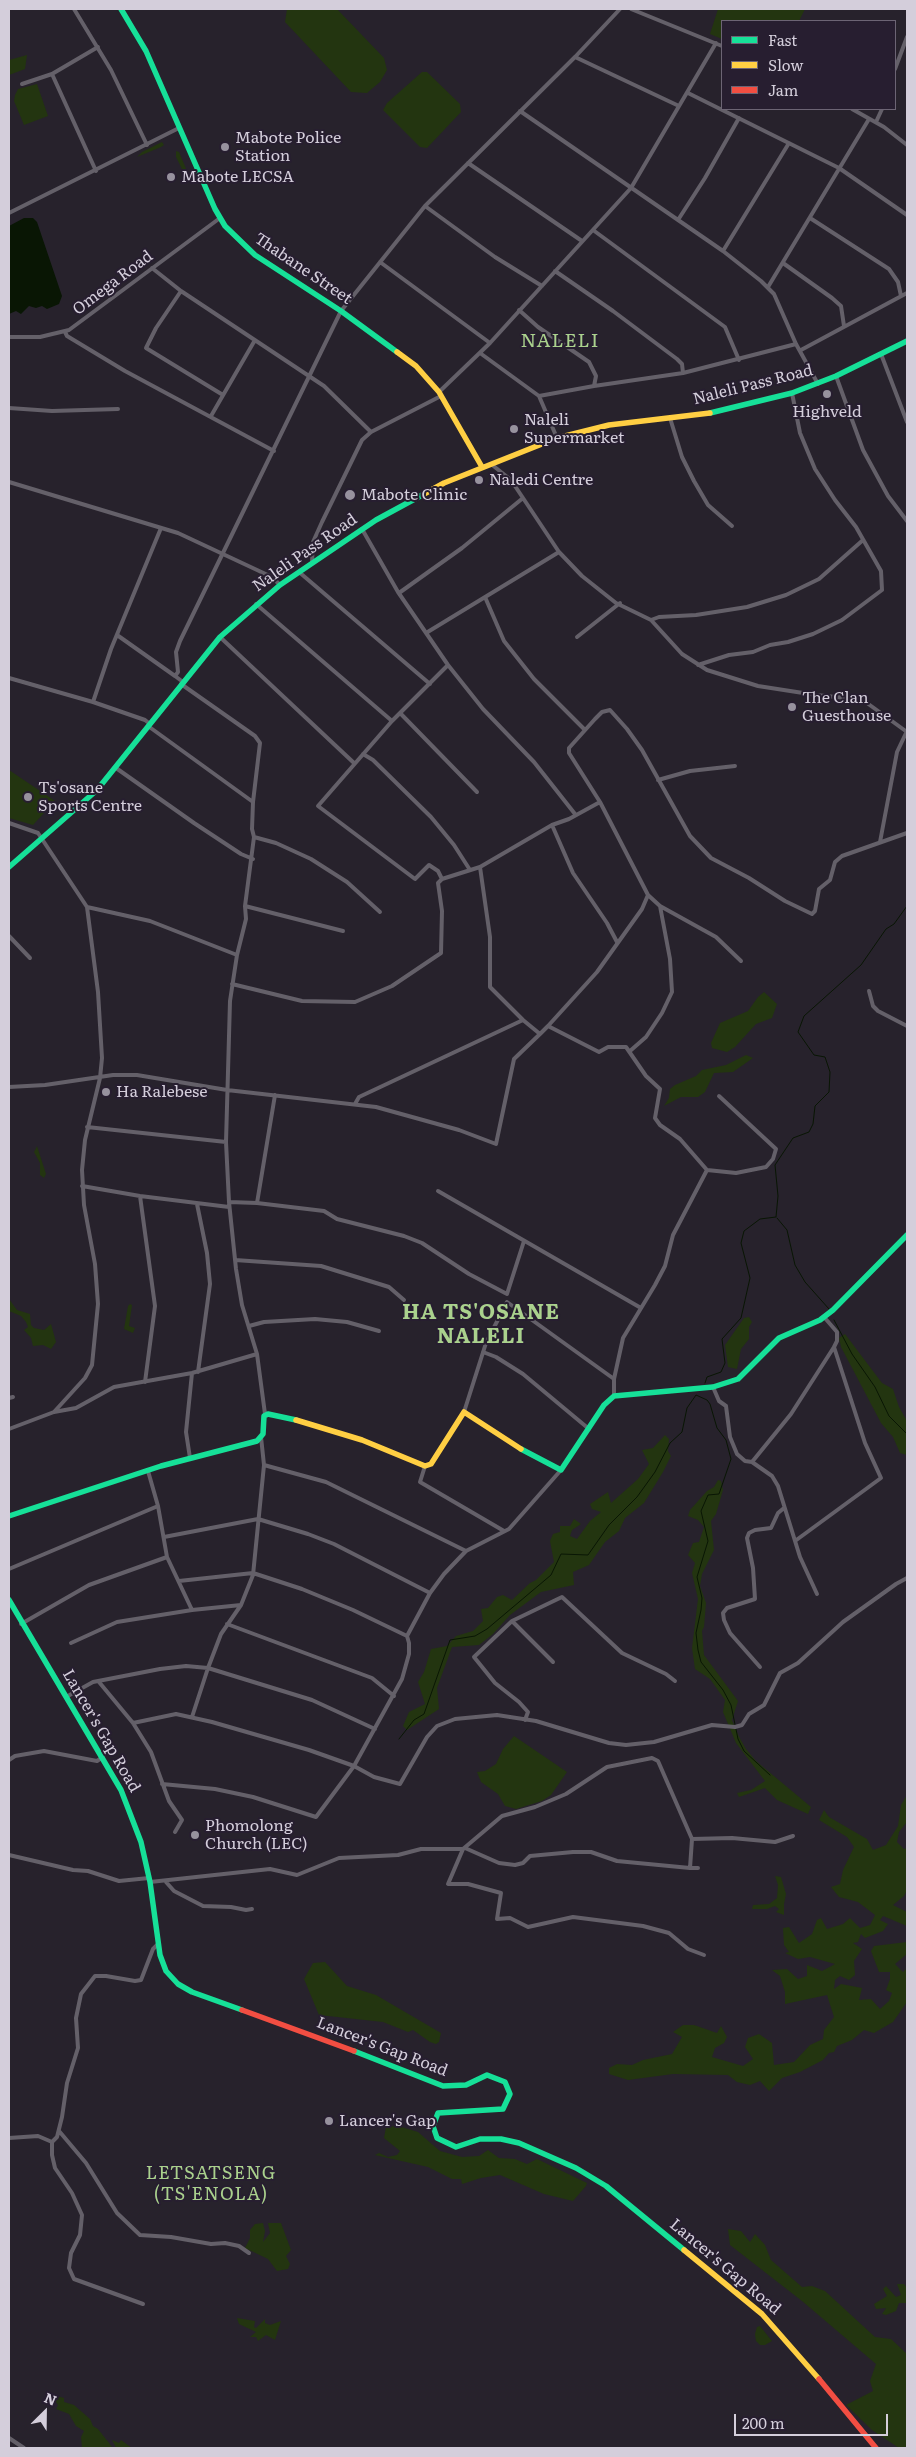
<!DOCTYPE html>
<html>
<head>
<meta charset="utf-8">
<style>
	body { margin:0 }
	#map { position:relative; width:916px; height:2457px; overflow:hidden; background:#27222c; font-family:Literata,serif }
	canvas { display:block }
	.frame { position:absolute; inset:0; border:10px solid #d4cedb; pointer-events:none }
	.legend { position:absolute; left:721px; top:20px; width:175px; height:90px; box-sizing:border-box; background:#271e30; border:1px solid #6c6474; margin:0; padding:6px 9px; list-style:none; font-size:15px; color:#d4cedb }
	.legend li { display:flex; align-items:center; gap:10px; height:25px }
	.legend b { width:25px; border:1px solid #6c6474 }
	.north { position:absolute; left:20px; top:2387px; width:50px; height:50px; -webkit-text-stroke:4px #271e30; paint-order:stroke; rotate:23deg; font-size:14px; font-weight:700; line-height:20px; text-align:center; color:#d4cedb }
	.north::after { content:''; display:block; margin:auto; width:18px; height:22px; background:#d4cedb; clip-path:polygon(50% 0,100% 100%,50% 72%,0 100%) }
	.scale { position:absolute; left:734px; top:2414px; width:154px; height:22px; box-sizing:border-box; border:2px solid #d4cedb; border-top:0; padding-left:6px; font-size:15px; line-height:18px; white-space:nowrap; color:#d4cedb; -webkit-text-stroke:4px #271e30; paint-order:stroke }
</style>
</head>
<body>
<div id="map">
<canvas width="916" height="2457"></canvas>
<div class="frame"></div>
<ul class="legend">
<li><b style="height:6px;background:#16e098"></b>Fast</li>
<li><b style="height:6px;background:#ffcf43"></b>Slow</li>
<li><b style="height:6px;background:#f24e42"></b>Jam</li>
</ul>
<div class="north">N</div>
<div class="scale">200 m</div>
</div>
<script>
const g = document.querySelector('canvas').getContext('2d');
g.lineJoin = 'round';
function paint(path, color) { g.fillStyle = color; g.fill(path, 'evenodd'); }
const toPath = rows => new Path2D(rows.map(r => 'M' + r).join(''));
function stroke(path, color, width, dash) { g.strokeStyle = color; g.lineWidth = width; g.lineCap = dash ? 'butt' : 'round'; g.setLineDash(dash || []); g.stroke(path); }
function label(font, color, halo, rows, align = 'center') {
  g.font = font + ' Literata,serif'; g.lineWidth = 4; g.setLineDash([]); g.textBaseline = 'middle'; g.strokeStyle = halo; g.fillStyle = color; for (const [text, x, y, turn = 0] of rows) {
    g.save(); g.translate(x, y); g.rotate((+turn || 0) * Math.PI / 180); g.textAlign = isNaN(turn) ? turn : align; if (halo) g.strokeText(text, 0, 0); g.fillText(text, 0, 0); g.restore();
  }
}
const green = toPath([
	[287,9,337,9,384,58,387,70,380,82,367,93,351,92,285,22],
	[718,9,805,9,799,21,722,21,722,39,710,34],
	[27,55,25,69,9,75,9,60],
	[422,72,427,72,460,104,461,112,427,148,420,147,383,110,387,103],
	[37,84,48,116,24,125,14,101,15,95,18,89],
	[162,142,164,145,161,147,137,157,142,152],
	[176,151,179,152,187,171,187,179,176,157],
	[9,770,55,801,33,825,9,818],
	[764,992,777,1004,772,1018,756,1024,735,1047,727,1052,712,1048,711,1043,720,1023,748,1011,758,997],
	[746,1055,753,1058,733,1072,714,1073,705,1092,698,1097,681,1097,664,1106,669,1098,670,1089,675,1085,696,1076,702,1070,726,1065],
	[37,1146,46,1174,44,1178,40,1175,40,1163,34,1152],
	[9,1299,17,1310,30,1314,31,1325,34,1328,44,1330,51,1324,56,1342,51,1349,43,1345,33,1346,31,1338,24,1330,28,1327,26,1322,21,1316,9,1311],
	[130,1304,132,1305,129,1326,135,1328,133,1333,124,1329,128,1306],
	[749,1317,752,1322,749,1327,749,1339,741,1349,737,1369,728,1367,725,1345,744,1318],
	[845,1334,882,1383,893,1389,899,1407,907,1421,907,1455,900,1453,893,1437,881,1423,841,1347,839,1338],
	[665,1435,669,1439,668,1451,671,1456,663,1472,644,1503,625,1518,619,1531,605,1542,589,1565,573,1572,574,1585,541,1592,510,1615,493,1634,479,1645,452,1647,437,1688,439,1709,407,1730,403,1726,409,1712,425,1704,418,1682,424,1672,431,1649,447,1646,456,1636,473,1631,483,1621,481,1609,488,1608,497,1597,503,1595,512,1600,530,1583,536,1580,554,1562,550,1541,553,1534,560,1532,560,1526,570,1526,574,1519,581,1524,572,1530,570,1536,577,1539,590,1521,601,1512,592,1509,590,1504,608,1492,611,1503,638,1479,649,1464,642,1450,653,1448],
	[718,1480,721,1481,723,1490,716,1514,711,1521,714,1550,702,1574,700,1586,706,1603,704,1627,702,1631,704,1655,738,1701,732,1720,738,1735,746,1749,756,1761,811,1807,808,1814,777,1800,765,1788,739,1797,737,1793,751,1790,765,1781,736,1743,723,1712,725,1700,710,1679,695,1669,692,1648,698,1599,692,1573,695,1563,688,1555,693,1543,699,1542,704,1527,698,1520,688,1516,690,1510,707,1491,714,1487],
	[514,1736,567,1772,551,1795,542,1801,516,1809,505,1806,498,1794,481,1782,477,1772,485,1771,496,1764,503,1749],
	[907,1795,907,1822,899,1832,897,1842,904,1849,907,1848,907,1890,904,1896,893,1905,907,1912,907,1926,883,1916,880,1920,888,1924,883,1931,865,1938,861,1934,858,1942,853,1943,862,1949,854,1961,855,1975,849,1980,840,1976,835,1980,834,1989,841,1984,862,1988,859,2000,871,1999,880,2009,889,2001,892,1993,886,1990,890,1979,890,1972,879,1972,871,1951,874,1946,907,1942,907,1954,895,1964,903,1972,907,1968,907,2002,893,2022,874,2033,864,2030,852,2040,837,2046,834,2052,829,2053,823,2060,800,2072,782,2078,769,2091,760,2081,750,2085,737,2082,728,2075,673,2074,628,2080,609,2074,609,2068,617,2064,632,2065,643,2060,672,2054,682,2037,673,2032,683,2025,694,2025,717,2033,721,2026,727,2037,724,2043,715,2048,712,2057,743,2066,753,2059,745,2047,748,2038,759,2034,772,2043,774,2065,794,2062,810,2045,823,2039,824,2030,834,2017,827,1995,785,2004,785,1992,780,1976,772,1970,787,1969,798,1979,807,1976,807,1965,822,1971,835,1964,810,1957,798,1959,785,1953,789,1952,784,1945,783,1928,789,1927,799,1943,812,1934,817,1920,821,1918,827,1929,843,1924,850,1918,860,1928,870,1925,875,1915,858,1902,839,1897,831,1887,840,1884,843,1870,854,1847,847,1837,819,1820,824,1810,829,1817,867,1839,873,1850,886,1845,898,1826,901,1805],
	[775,1876,781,1877,786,1894,784,1904,784,1915,776,1912,779,1909,775,1906,767,1909,752,1909,753,1905,769,1904,777,1898,778,1885],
	[325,1962,347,1986,376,1995,441,2033,439,2042,436,2044,430,2042,413,2030,408,2032,383,2022,319,2015,304,1979,313,1963],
	[398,2126,418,2132,440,2151,462,2157,479,2156,488,2150,499,2158,515,2159,527,2164,537,2159,587,2183,586,2186,573,2201,544,2194,500,2175,481,2178,462,2184,461,2179,452,2179,428,2167,375,2155,379,2153,388,2157,397,2155,400,2151,384,2138,386,2127],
	[263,2223,265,2231,263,2242,270,2233,268,2223,281,2223,291,2250,286,2256,290,2264,288,2269,277,2271,268,2259,245,2248,250,2238,250,2230,255,2224],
	[728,2229,741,2231,750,2242,755,2234,765,2245,771,2260,802,2287,812,2286,825,2291,875,2337,891,2339,907,2354,907,2448,899,2448,872,2430,846,2405,873,2391,870,2381,876,2364,802,2301,730,2245],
	[897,2284,904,2284,907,2288,907,2303,899,2303,896,2311,886,2315,882,2314,886,2308,876,2309,874,2304,887,2296,883,2289,886,2286,896,2297,901,2295],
	[237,2318,255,2321,254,2327,256,2328,265,2319,265,2323,270,2325,281,2321,275,2340,266,2335,258,2341,256,2337,250,2337,256,2332,239,2324],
	[760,2326,772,2341,765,2345,760,2345,756,2341,755,2334,757,2327],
	[57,2396,64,2398,64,2402,74,2405,90,2419,93,2426,98,2429,113,2448,82,2448,81,2437,84,2431,76,2426,69,2414,56,2409,58,2405,54,2399],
	[112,2440,119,2443,121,2440,132,2448,116,2448]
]);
const water = toPath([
	[24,218,33,218,37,222,62,296,59,304,47,309,42,306,36,308,29,306,21,314,16,311,9,314,9,226]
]);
const stream = toPath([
	[777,1218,787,1230,795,1265,805,1282,829,1309],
	[834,1320,852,1354,875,1387,889,1416,907,1434],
	[705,1383,707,1377,721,1372,725,1363,722,1339,741,1318,750,1278,741,1243,744,1231,760,1219,776,1217,778,1196,775,1165,793,1138,809,1132,813,1124,815,1106,829,1092,830,1072,825,1057,814,1055,798,1032,804,1016,861,965,886,929,894,924,907,906],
	[399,1739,414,1720,424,1714,450,1640,475,1636,487,1629,551,1575,561,1554,588,1555,609,1525,637,1497,655,1472,670,1443,682,1432,687,1408,696,1395,707,1400,710,1404,717,1428,726,1440,731,1459,719,1494,708,1495,701,1511,708,1541,697,1577,702,1598,701,1610,696,1633,698,1650,701,1662,723,1690,731,1705,738,1739,744,1751,770,1775]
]);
const street = toPath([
	[74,9,111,70,147,145],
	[631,9,722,46],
	[575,57,679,106],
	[895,69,907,37],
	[52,74,96,171],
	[22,84,52,74,98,47],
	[688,93,839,168,907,215],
	[852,109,884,127,907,145],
	[520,111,723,251,761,281,774,294,796,344,818,384],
	[876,122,882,109],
	[468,163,582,241],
	[425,206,495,257,542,286],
	[9,213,179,128],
	[810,218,889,269,898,282,901,296],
	[678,220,705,178,739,118],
	[593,230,725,327,739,360],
	[723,251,789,143],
	[380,262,490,343],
	[783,263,832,298,841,306,844,326],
	[152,268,181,291,324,386,371,432],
	[555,271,613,311,677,359,682,364,683,373],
	[768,287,869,119],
	[181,291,156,328,146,348,223,395],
	[519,310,538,327,589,362,596,376,594,386],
	[65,332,67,336,125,371,274,451],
	[9,337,40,337,69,330,220,218],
	[801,350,907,293],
	[480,353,539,396,557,438],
	[881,354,907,422],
	[836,376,863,450,888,496,907,521],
	[439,392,490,343,631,188,716,43],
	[539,396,594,386,683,373,796,344],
	[9,408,52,411,118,409],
	[211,416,255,340],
	[670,418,682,457,694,481,708,505,732,526],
	[491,464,511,480,559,552,582,576,616,603,651,620,682,654,707,670,758,686,816,695,857,699,867,703,907,732],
	[9,482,178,533,272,577,280,585],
	[362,529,398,592,448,665,483,709,534,762,575,814],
	[312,563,313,542,322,522,362,440,371,432,441,396],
	[299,572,430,684],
	[399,593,462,548,523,498],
	[485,597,504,641,534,679,585,730],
	[256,604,392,721],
	[651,620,659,617,696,615,747,607,786,595,819,579,863,540],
	[426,633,559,552],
	[117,635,175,676],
	[220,637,354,763],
	[577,637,620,603],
	[698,665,729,655,753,652,770,645,788,642,813,634,842,620,882,590,881,571,856,527,835,500,815,469,800,433,792,393],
	[9,678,93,702,145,720,150,724],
	[183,682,175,676,178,672,176,652,180,641,341,311,425,206,575,57,620,9],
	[181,684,255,736,260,743,253,802,252,829,254,837,245,906,246,919,237,955,230,1001,226,1142,229,1202,236,1269,242,1305,257,1354,265,1414],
	[93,702,111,649,161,528],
	[401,714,477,792],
	[148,726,253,802],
	[363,754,373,760,431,817,454,845,470,870],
	[116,768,194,823,241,854,253,859],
	[658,780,690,771,735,766],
	[600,802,569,753,569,748,595,719,602,712,610,710,627,729,642,750,690,836,711,858,749,878,785,901,812,914,815,911,819,889,830,880,835,862,842,856,907,833],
	[9,823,38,833,87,907,98,992,102,1058,100,1078,85,1140,82,1170,84,1205,95,1264,98,1304,92,1365,85,1378,54,1412,9,1429],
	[552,825,573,873,607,923,617,942],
	[254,837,276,843,311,859,347,882,380,912],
	[880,842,897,752,907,731],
	[442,879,480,867,552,825,569,819,600,802,648,895,642,909,597,972,548,1026],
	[648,895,660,906,716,937,741,961],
	[245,906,343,931],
	[87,907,150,921,237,955],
	[9,936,30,958],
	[232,984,302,1001,355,1002,392,986,441,953,442,911,438,883,442,879,438,871,429,865,415,879,318,806,392,721,448,665],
	[869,991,873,1006,878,1011,907,1026],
	[540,1034,548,1026,599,1052,608,1047,626,1047,646,1076,660,1089,655,1118,660,1125,680,1139,707,1170,736,1173,766,1167,773,1159,776,1149,719,1096],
	[630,1051,646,1037,662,1013,672,992,670,959,660,906],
	[9,1087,45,1085,113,1075,137,1075,227,1090,376,1107,459,1130,496,1144,514,1059,540,1034,523,1020,490,987,490,937,480,867],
	[355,1104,359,1097,523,1020],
	[87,1127,226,1142],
	[82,1186,140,1196,229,1207],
	[438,1191,641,1308],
	[140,1196,155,1306,145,1382],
	[229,1202,257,1203,324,1211,337,1219,404,1236,422,1243,469,1274,507,1294,524,1241],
	[257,1203,275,1095],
	[197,1204,207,1253,210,1284,198,1372],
	[235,1260,321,1266,389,1287,404,1300],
	[507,1302,614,1379],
	[249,1326,264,1322,315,1319,347,1322,379,1331],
	[483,1352,496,1357,523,1374,589,1429],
	[713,1387,719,1401,726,1406,730,1437,737,1454,745,1461,752,1462,791,1414,834,1347],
	[614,1396,614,1379,623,1338,655,1285,665,1266,673,1235,707,1170],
	[9,1398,13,1397],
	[54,1412,76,1408,114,1387,192,1373,257,1354],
	[464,1412,486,1343,507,1302],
	[190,1458,186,1432,192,1373],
	[752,1462,772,1476,778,1486,800,1557,817,1594],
	[264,1465,326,1482,466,1551],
	[425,1466,420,1482,504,1531],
	[148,1471,158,1506,167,1557,192,1610,241,1605],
	[164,1537,258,1519,308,1534,334,1544,430,1593],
	[795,1541,881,1478,865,1443,834,1347,837,1341,837,1332,824,1317],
	[9,1569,158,1506],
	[179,1581,253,1573,302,1589,353,1610,407,1636],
	[512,1621,553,1662],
	[21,1624,89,1585,167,1557],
	[227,1624,372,1678,394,1696],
	[71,1643,117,1622,192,1610],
	[760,1667,730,1633,724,1620,723,1613,727,1608,755,1599,753,1568,747,1538,749,1533,755,1530,771,1528,778,1513,784,1508],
	[99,1682,133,1723,151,1752,169,1801,182,1820,175,1832],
	[66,1697,93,1682,160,1669,186,1666,208,1668,312,1700,375,1729],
	[192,1717,208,1668,221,1634,241,1605,253,1575,264,1465,261,1437],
	[525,1720,528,1712,519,1702,495,1683,474,1657,512,1621,562,1597,622,1653,666,1674,675,1681],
	[133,1723,176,1714,212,1722,309,1750,354,1766,374,1777,400,1784,427,1737,437,1726,455,1719,497,1715,536,1721,609,1743,626,1745,654,1742,712,1725,735,1727,742,1725,749,1714,764,1705,780,1673,798,1663,843,1622,896,1584,907,1578],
	[9,1760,15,1756,44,1751,97,1761,103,1757],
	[162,1784,215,1789,253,1797,316,1817,354,1766,402,1679,409,1654,409,1643,407,1636,430,1593,444,1574,466,1551,509,1529,561,1470],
	[465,1848,499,1863,515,1865,523,1863,530,1856,573,1852,591,1852,617,1861,690,1868,692,1839,732,1838,775,1842,793,1836],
	[463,1849,448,1884,468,1884,501,1893,497,1919,510,1918,528,1927,573,1917,643,1926,669,1933,688,1949,704,1955],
	[9,1855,73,1870,88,1871,119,1881,149,1878],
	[690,1868,698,1868],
	[150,1882,270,1869,297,1875,339,1858,398,1855,421,1849,463,1849,502,1816,535,1807,566,1794,607,1767,652,1758,658,1761,692,1839],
	[166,1882,174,1891,203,1906,231,1907,246,1910,252,1909],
	[59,2131,86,2163,117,2213,140,2235,171,2237,211,2244,225,2243,239,2246,249,2253],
	[9,2138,38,2136,52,2142],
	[143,2304,74,2279,69,2268,71,2253,80,2235,82,2215,72,2193,55,2168,52,2155,52,2142,57,2137,62,2117,67,2083,78,2048,76,2018,81,1994,95,1976,106,1976,135,1981,141,1980,153,1949,158,1944],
	[9,2438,24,2448]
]);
const fast = toPath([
	[121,9,146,51,215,209,225,226,255,255,341,311,397,352],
	[710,413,792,393,836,376,907,341],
	[9,867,97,790,220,637,280,585,376,520,424,494],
	[521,1449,561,1470,604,1405,614,1396,713,1387,738,1379,779,1338,820,1320,833,1310,907,1235],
	[9,1516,161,1466,257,1441,263,1434,264,1416,268,1414,296,1420],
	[9,1600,121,1790,141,1842,150,1882,160,1955,166,1971,178,1984,192,1992,242,2010],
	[354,2051,443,2086,466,2085,487,2075,505,2082,510,2094,503,2109,438,2113,433,2126,437,2138,456,2147,480,2139,501,2139,519,2143,576,2168,606,2186,684,2250]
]);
const slow = toPath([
	[397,352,416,366,439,392,482,467],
	[424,494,444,483,557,438,609,425,710,413],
	[296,1420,362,1440,425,1466,431,1464,464,1412,521,1449],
	[684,2250,762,2314,819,2379]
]);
const jam = toPath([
	[242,2010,354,2051],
	[819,2379,876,2448]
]);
const markers = [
	[225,147,5,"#97929e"],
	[171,177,5,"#97929e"],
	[827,394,5,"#97929e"],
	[514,429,5,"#97929e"],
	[479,480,5,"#97929e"],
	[350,495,6,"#97929e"],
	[792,707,5,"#97929e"],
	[28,797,5,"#97929e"],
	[106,1092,5,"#97929e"],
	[195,1835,5,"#97929e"],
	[329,2121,5,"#97929e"]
];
const poiNames = [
	["Mabote Police",235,138],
	["Station",235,156],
	["Mabote LECSA",181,177],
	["Highveld",827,412,"center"],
	["Naleli",524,420],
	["Supermarket",524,438],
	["Naledi Centre",489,480],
	["Mabote Clinic",361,495],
	["The Clan",802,698],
	["Guesthouse",802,716],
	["Ts'osane",38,788],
	["Sports Centre",38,806],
	["Ha Ralebese",116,1092],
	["Phomolong",205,1826],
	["Church (LEC)",205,1844],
	["Lancer's Gap",339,2121]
];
const streetNames = [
	["Thabane Street",303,269,34],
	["Omega Road",113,283,-37],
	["Naleli Pass Road",753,385,-14],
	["Naleli Pass Road",305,553,-35],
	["Lancer's Gap Road",101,1731,60],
	["Lancer's Gap Road",382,2047,21],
	["Lancer's Gap Road",725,2267,40]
];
const neighbourhoodNames = [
	["LETSATSENG",211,2174],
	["(TS'ENOLA)",211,2195]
];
const quarterNames = [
	["NALELI",560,341]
];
const districtNames = [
	["HA TS'OSANE",481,1313],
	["NALELI",481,1337]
];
paint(green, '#233510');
paint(water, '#091604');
stroke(stream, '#091604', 1);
stroke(street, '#646069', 4);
stroke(fast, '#16e098', 5.5);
stroke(slow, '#ffcf43', 5.5);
stroke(jam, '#f24e42', 5.5);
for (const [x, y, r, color] of markers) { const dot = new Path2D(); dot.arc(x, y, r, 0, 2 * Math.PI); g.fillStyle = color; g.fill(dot); stroke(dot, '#271e30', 2); }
label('16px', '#d4cedb', '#271e30', poiNames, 'left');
label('16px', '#d4cedb', '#271e30', streetNames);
g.letterSpacing = '1px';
label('18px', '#aad18d', '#271e30', neighbourhoodNames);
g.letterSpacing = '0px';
g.letterSpacing = '1px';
label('19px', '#aad18d', '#271e30', quarterNames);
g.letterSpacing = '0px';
g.letterSpacing = '1px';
label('bold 21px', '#aad18d', '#271e30', districtNames);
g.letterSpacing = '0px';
</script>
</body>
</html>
